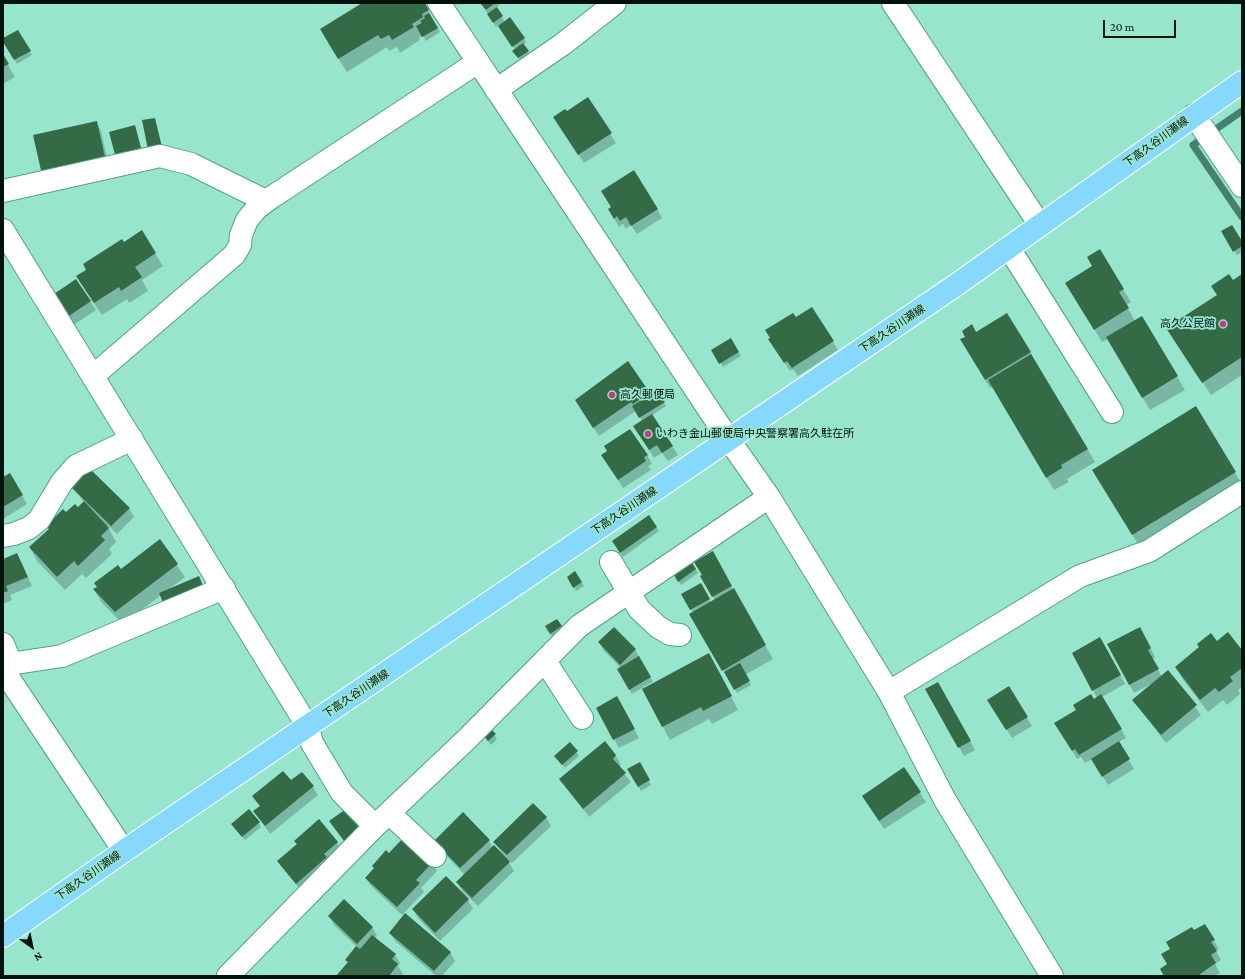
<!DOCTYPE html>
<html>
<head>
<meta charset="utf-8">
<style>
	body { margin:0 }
	#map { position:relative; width:1245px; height:979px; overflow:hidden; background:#98e5cd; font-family:"Crimson Pro",serif }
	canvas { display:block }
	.frame { position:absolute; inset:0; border:4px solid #00120c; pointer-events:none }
	.north { position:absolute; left:12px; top:927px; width:40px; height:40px; -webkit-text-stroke:3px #98e5cd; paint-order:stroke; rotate:147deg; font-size:11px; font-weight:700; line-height:16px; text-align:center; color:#00120c }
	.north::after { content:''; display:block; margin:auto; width:14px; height:18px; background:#00120c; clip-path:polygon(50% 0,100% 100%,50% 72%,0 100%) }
	.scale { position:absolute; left:1103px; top:20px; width:73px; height:18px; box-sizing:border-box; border:2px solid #00120c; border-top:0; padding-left:5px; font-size:12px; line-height:14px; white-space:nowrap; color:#00120c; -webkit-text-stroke:3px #98e5cd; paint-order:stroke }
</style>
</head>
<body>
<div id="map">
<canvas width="1245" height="979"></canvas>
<div class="frame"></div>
<div class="north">N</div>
<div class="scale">20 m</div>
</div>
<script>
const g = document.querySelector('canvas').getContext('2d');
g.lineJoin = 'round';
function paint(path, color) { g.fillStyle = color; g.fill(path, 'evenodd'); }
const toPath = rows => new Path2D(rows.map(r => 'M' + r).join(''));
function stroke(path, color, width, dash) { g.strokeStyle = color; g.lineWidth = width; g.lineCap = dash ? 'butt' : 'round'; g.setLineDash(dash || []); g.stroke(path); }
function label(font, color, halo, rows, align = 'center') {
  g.font = font + ' "Crimson Pro","Noto Sans JP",serif'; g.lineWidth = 3.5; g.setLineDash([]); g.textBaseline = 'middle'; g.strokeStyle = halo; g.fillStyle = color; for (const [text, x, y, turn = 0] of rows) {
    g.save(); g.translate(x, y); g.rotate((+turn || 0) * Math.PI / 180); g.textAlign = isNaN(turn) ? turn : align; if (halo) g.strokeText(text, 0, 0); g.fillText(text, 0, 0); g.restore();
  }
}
const shadow = toPath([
	[364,3,424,3,440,32,426,41,422,35,419,38,420,40,400,53,397,47,389,51,387,47,347,72,328,43],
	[481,3,498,3,499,5,496,8,505,22,524,38,526,42,523,45,530,55,521,62,511,42,498,25,496,27],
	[18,31,32,55,17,64,3,40],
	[3,56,15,77,3,84],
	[587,98,616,143,584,163,559,126,566,112],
	[154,119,163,151,152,154],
	[96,122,101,131,109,166,66,176],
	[134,126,142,152,116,154],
	[609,209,657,209,662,218,637,234,631,225,626,229,623,224,619,227],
	[141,231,163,266,142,280,148,291,129,303,127,299,102,315,85,290,123,243],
	[1222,232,1242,243,1242,252,1237,255],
	[1242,275,1242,375,1211,395,1175,340,1218,295],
	[76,280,96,310,72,326,57,305],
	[1123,289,1131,302,1126,305,1135,321,1142,317,1185,390,1150,410,1108,339,1102,342,1074,296],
	[795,319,833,342,838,350,798,376,793,369,790,371,775,348],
	[976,333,1030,352,1095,462,1067,479,1069,482,1054,490,993,387,990,388,962,340],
	[731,340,741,356,723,367,713,351],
	[657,392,666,406,652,415,678,455,668,461,662,453,654,458,640,435,642,421,636,411,599,436,581,409,649,393,650,396],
	[1196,408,1242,484,1143,552,1103,487],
	[647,455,652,464,648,466,651,470,623,488,607,463],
	[9,474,27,504,3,519,3,478],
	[72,487,129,508,134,517,117,534,107,525,116,542,109,549,112,554,86,578,82,574,65,590,37,561,30,548,49,529,47,526,78,508,84,502],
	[649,517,659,531,623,557,615,545],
	[159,540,185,577,123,624,102,603,94,590],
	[712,553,773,659,745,675,751,685,737,693,691,614,693,613,683,594,701,584,711,603,715,600,701,576],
	[17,554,32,586,10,595,12,600,3,604,3,560],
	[692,564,698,573,681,585,675,576],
	[575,573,584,586,576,591,568,577],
	[546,627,561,627,563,630,553,638],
	[1145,637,1155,657,1152,659,1162,677,1168,672,1201,715,1166,743,1133,700,1151,684,1134,693,1129,684],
	[599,642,635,649,653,682,643,687,644,689,716,668,738,710,712,724,709,719,670,740,642,688,632,694,618,669,620,667,604,651],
	[1216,642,1242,652,1242,687,1238,690,1240,694,1227,705,1223,700,1208,712,1183,680,1176,667,1200,648],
	[1105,647,1125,684,1102,697,1126,738,1118,742,1134,769,1108,785,1092,759,1085,763,1081,757,1077,759,1061,732,1097,698,1093,690],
	[937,683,975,750,964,756,927,689],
	[1009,688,1032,726,1012,738,988,700],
	[616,697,639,738,619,748,597,708],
	[491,730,497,739,491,745,487,740],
	[605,743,616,756,621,765,619,767,631,782,589,817,561,780],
	[577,752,579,756,565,768,558,760],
	[639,763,651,785,641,791,628,769],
	[904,768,926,802,884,829,868,804],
	[291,782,313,787,318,795,270,834,255,812,260,807,253,796],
	[463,814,489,841,493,848,501,853,495,842,546,817,551,826,512,863,507,859,514,871,478,906,462,891,457,882,465,875,440,849],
	[259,823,261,827,245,840,234,828],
	[295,841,337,842,342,851,302,892,278,862,298,845],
	[390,855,432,863,437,871,421,888,424,892,402,915,371,886,366,878],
	[468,900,473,909,440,941,418,918,413,909],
	[329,916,372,927,377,936,375,938,395,955,400,963,398,966,403,974,401,976,338,976,348,963,346,960,357,947,334,925],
	[1204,925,1219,949,1216,951,1221,960,1215,964,1220,973,1214,976,1165,976,1171,949],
	[390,933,450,952,455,961,442,976,436,976,395,941]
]);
const stream = toPath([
	[1242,111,1193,145,1242,217]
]);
const building = toPath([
	[362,3,425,3,429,10,422,14,423,17,412,24,414,27,392,40,389,35,381,39,378,35,338,59,320,29],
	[480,3,495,3,486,10],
	[497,7,503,16,493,23,487,14],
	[429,13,438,28,422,37,416,26,422,23,420,21,425,18,424,16],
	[510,17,525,38,512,47,498,26],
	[18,30,31,51,14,60,3,42,3,38],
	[523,43,529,51,518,58,512,51],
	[3,54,9,64,3,67],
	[588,97,612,133,578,155,553,117,565,109,567,111],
	[155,118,162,147,148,150,142,120],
	[97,121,105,157,42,175,33,135],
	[135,125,141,148,115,155,109,132],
	[634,170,658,209,631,226,626,217,620,221,617,216,614,219,608,209,611,207,601,191],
	[1232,225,1242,241,1242,246,1233,252,1221,231],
	[142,230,156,253,135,267,142,277,121,291,119,287,94,303,76,276,86,270,83,264,122,239,124,242],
	[1100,249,1124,289,1119,292,1129,308,1094,330,1065,283,1092,266,1087,257],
	[1229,274,1233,280,1242,274,1242,357,1202,383,1166,328,1217,295,1211,286],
	[76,279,91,301,66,318,51,296],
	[812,307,834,341,792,368,787,361,784,363,768,339,770,338,765,330,793,313,796,317],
	[1007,313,1031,352,985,380,960,339,965,337,962,331,972,324,976,332],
	[1142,316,1178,376,1142,398,1106,337],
	[731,338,739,352,719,364,711,350],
	[1031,354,1088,449,1061,465,1062,468,1046,478,988,380],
	[628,361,650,393,633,404,631,402,593,428,575,400],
	[658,390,665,402,639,418,632,406],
	[1196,406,1236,472,1132,535,1092,470],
	[652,414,673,446,662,453,657,445,649,450,633,426],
	[630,429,648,455,644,457,646,461,618,480,601,455,607,451,604,446],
	[89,468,130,508,111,526,71,487],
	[10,473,23,495,3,507,3,477],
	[84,501,109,528,101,536,105,540,78,566,74,561,57,577,29,547,49,529,46,526,63,509,66,512,75,504,78,507],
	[649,515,657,527,620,553,612,541],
	[160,539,178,564,115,612,93,589,97,587,94,583,118,565,121,569],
	[713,551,732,586,712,597,700,576,702,575,694,562],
	[17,553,28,577,6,586,8,591,3,593,3,559],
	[692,563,696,569,678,582,674,575],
	[575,571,582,582,573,588,567,577],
	[199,576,204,588,164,605,159,593],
	[701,583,710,599,690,610,681,594],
	[734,588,766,645,722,671,689,614],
	[557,619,562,626,550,634,545,626],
	[614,627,636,649,620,665,598,642],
	[1140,627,1151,648,1148,650,1159,669,1129,685,1107,644],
	[1228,632,1242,650,1242,668,1230,677,1233,681,1219,692,1215,688,1200,700,1175,667,1199,647,1197,644,1211,633,1217,641],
	[1100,637,1121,675,1092,691,1072,653],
	[709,653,732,696,703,711,701,707,662,727,642,689],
	[639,656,651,677,629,690,617,669],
	[740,663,750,681,734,690,724,672],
	[1168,670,1197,705,1161,735,1132,700],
	[938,682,971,741,958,748,925,689],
	[1009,686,1028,717,1006,730,987,700],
	[1091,694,1094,699,1101,694,1122,729,1079,755,1075,749,1072,751,1054,723,1076,710,1073,705],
	[617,696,635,729,613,740,596,708],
	[491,729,496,734,488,741,484,736],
	[605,741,616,755,613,759,626,773,583,809,559,779],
	[1119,741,1130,759,1102,777,1091,759],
	[570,742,578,751,562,765,554,756],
	[640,762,650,780,638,787,627,769],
	[904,767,921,792,879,821,862,796],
	[283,771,291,780,302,772,314,786,265,826,253,811,260,806,252,796],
	[533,803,547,817,507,855,493,842],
	[249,809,260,822,242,837,231,824],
	[346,809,360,829,344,841,329,821],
	[463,812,490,840,460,868,434,841],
	[319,819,338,842,324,854,327,857,296,884,277,861,297,844,294,841],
	[405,836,433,862,416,880,420,883,397,907,365,878,374,868,372,866,386,850,389,853],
	[494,845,510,862,472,898,456,882],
	[446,876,469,899,435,933,412,909],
	[344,899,373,927,357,944,328,916],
	[405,913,451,952,434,971,389,933],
	[1205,924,1215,940,1211,942,1217,951,1211,955,1216,963,1200,974,1201,976,1164,976,1160,969,1167,964,1161,954,1170,949,1166,942,1192,927,1194,930],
	[372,935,396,954,392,959,398,964,389,976,336,976,348,962,345,960,356,946,360,949]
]);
const minor = toPath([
	[439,3,729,440,769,497,889,692,945,800,1052,976],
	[893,3,1040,225],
	[496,90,563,44,615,3],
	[1194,115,1242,186],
	[3,191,160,156,191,164,266,201],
	[3,230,308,727,312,743,342,793,375,826],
	[1009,248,1112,412],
	[93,376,234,255,240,245,241,235,247,220,257,208,272,197,478,62],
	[3,536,14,534,29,528,39,520,62,482,76,466,132,439],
	[611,562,639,609,658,627,670,634,680,635],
	[3,644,8,656,6,674,124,851],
	[545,661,582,718],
	[3,665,62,656,224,588],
	[889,692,1080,576,1149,551,1242,492],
	[389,813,435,856],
	[228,976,375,826,467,739,579,626,769,497]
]);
const major = toPath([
	[3,936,124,851,956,285,1242,82]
]);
const markers = [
	[1223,324,4,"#c13c80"],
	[612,395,4,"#c13c80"],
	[648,434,4,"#c13c80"]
];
const streetNames = [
	["下高久谷川瀬線",1156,142,-36],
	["下高久谷川瀬線",892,329,-34],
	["下高久谷川瀬線",624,511,-34],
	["下高久谷川瀬線",356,694,-34],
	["下高久谷川瀬線",88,876,-35]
];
const poiNames = [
	["高久公民館",1215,324,"right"],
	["高久郵便局",620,395],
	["いわき金山郵便局中央警察署高久駐在所",656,434]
];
paint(shadow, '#0003');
stroke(stream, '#44816f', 7);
paint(building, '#346a46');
stroke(minor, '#539f89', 24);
stroke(major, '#fff', 24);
stroke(minor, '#fff', 22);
stroke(major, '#86d8fd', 22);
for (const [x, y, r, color] of markers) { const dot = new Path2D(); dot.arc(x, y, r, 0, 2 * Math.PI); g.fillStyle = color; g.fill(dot); stroke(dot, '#98e5cd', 1.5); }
label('11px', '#00120c', '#98e5cd', streetNames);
label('11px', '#00120c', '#98e5cd', poiNames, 'left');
</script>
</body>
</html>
